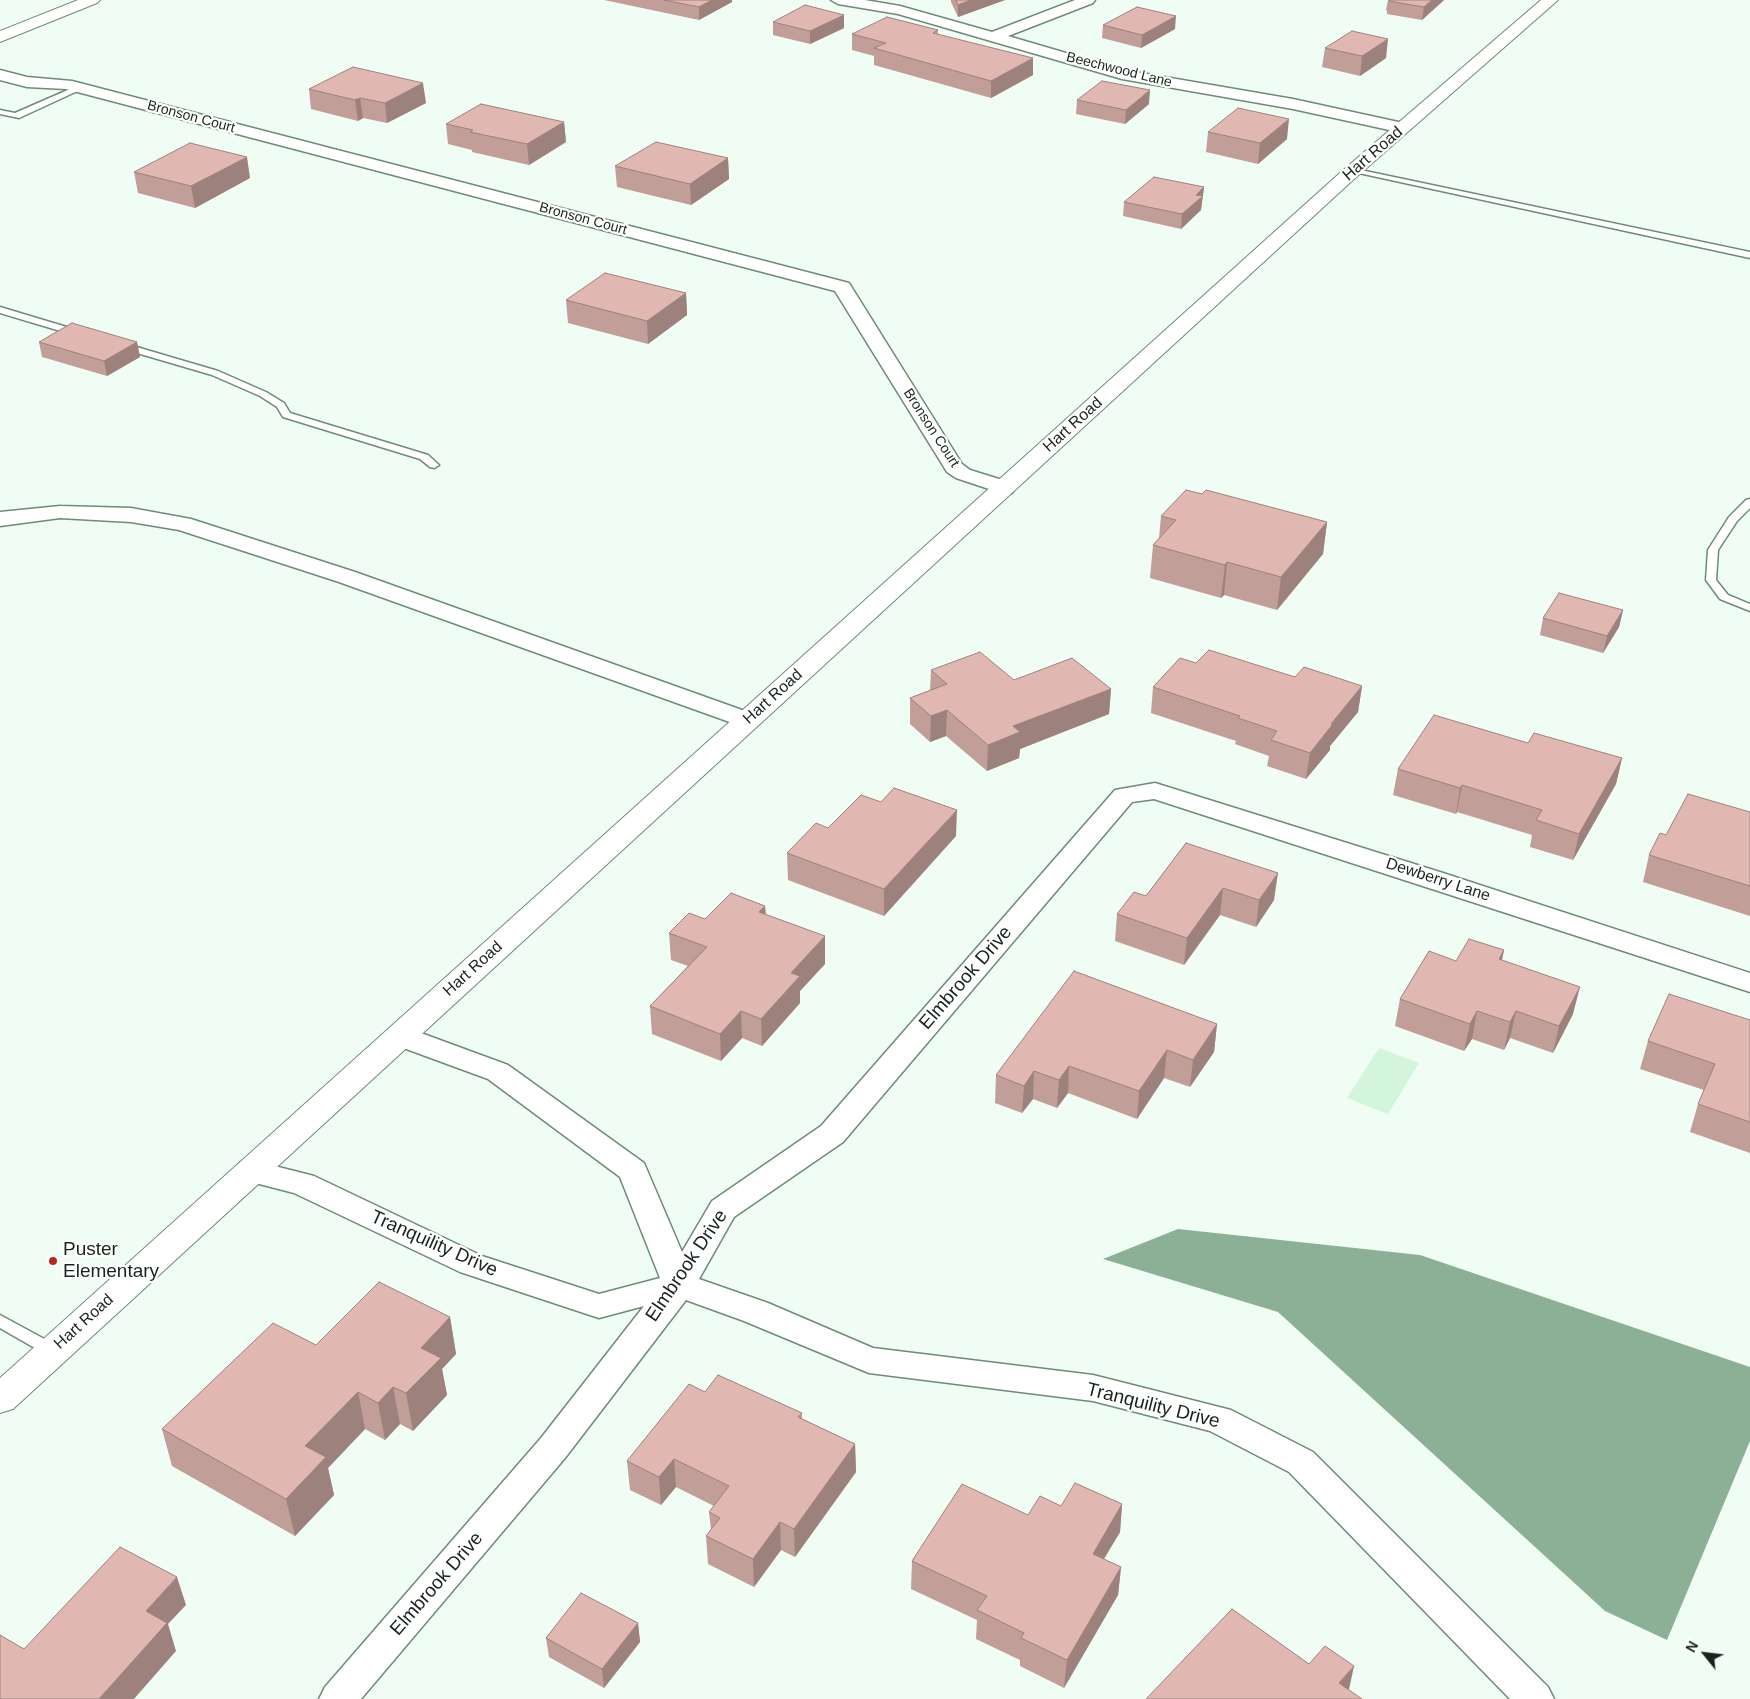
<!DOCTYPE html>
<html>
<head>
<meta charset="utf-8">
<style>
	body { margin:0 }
	#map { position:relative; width:1750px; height:1699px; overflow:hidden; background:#f0fdf4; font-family:Arial,sans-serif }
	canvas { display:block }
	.north { position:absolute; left:1680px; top:1629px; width:50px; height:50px; -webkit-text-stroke:4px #fff; paint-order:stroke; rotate:299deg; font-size:14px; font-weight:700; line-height:20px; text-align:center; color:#19251c }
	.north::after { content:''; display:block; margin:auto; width:18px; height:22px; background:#19251c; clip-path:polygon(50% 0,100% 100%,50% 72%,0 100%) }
</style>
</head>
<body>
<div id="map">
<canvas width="1750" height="1699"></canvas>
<div class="north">N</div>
</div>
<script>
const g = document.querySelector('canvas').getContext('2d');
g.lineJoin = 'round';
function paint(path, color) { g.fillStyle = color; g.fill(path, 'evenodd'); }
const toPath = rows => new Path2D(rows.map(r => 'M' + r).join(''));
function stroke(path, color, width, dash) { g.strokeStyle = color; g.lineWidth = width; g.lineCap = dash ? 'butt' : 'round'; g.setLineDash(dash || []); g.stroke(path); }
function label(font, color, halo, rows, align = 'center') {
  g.font = font + ' Arial,sans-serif'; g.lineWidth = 4.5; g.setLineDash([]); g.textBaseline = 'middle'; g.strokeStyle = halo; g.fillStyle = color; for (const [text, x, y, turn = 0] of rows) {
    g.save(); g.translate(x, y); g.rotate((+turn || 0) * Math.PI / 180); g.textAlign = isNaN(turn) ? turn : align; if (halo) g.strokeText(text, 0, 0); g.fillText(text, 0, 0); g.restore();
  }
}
const green = toPath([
	[1379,1048,1419,1063,1388,1114,1347,1098]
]);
const water = toPath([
	[1178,1229,1420,1255,1750,1367,1750,1441,1667,1640,1605,1611,1278,1312,1103,1259]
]);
const service = toPath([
	[77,86,84,88,19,118,0,114,0,110,15,113,77,86],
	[1351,168,1750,252,1750,258,1354,172,1350,170,1351,168],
	[0,307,80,331,82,333,77,336,0,313,0,307],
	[123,343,218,371,266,392,284,403,290,413,428,455,439,465,434,468,430,467,420,459,283,417,277,407,260,396,212,375,120,348,118,346,123,343],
	[1750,499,1750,508,1737,521,1718,550,1716,580,1728,595,1750,604,1750,611,1720,599,1706,580,1708,550,1729,517,1746,500,1750,499],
	[0,1315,59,1347,61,1351,59,1355,53,1357,47,1355,0,1328,0,1315]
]);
const minor = toPath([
	[831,0,865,0,900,6,992,32,1075,0,1095,0,1093,3,1008,36,1124,70,1293,99,1403,123,1411,128,1403,133,1293,109,1122,79,898,14,838,4,831,0],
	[0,70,27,77,72,81,849,283,962,464,970,470,1012,483,1015,488,1012,493,1004,494,956,478,947,472,835,291,66,89,27,87,0,80,0,70],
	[60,506,131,508,191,519,355,572,756,715,759,720,756,725,747,727,738,725,339,582,179,530,131,522,60,518,0,526,0,512,60,506],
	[1155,783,1443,873,1750,973,1750,992,1154,799,1132,802,843,1142,734,1217,699,1279,768,1303,873,1348,1093,1375,1231,1410,1313,1452,1548,1687,1554,1699,1510,1699,1289,1472,1210,1431,1093,1401,869,1373,744,1321,686,1300,565,1458,361,1699,319,1699,325,1687,541,1438,644,1306,599,1318,460,1272,294,1193,240,1179,236,1171,240,1163,251,1160,314,1176,482,1256,599,1294,660,1278,620,1177,488,1079,390,1043,386,1036,390,1029,400,1026,410,1029,508,1065,644,1163,682,1252,712,1201,821,1126,1115,790,1155,783]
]);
const tertiary = toPath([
	[1541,0,1558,0,1353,180,13,1409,0,1413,0,1378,1341,172,1541,0]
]);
const secondary = toPath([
	[78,0,100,0,97,3,0,42,0,31,78,0]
]);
const wall = toPath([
	[604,0,732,0,732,2,699,20],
	[951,0,1005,0,958,17,951,2],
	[1388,0,1444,0,1422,20,1387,14,1387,11,1386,10],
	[844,15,844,28,810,44,773,35,773,22],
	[1103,25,1175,29,1141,48,1102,38],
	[938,30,938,34,1033,75,991,98,874,65,874,56,852,50,852,34],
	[1325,48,1386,58,1360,76,1322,67],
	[309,89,426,103,387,123,363,118,358,121,311,109],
	[1077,100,1149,104,1125,124,1076,114],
	[564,122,566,142,529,165,472,152,472,150,448,144,446,124],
	[1208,132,1287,139,1258,164,1206,152],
	[728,158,729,179,691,205,617,187,615,166],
	[134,172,250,178,195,208,138,193],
	[1204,187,1201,210,1181,229,1123,216,1124,202],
	[686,293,687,315,648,344,568,323,566,300],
	[39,342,137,342,140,357,107,376,42,357],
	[1202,494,1327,522,1323,554,1277,610,1224,595,1221,598,1150,578,1153,545,1159,538,1161,516],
	[1623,610,1619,627,1603,653,1540,635,1543,618],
	[1196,663,1362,686,1358,712,1330,746,1330,750,1306,779,1267,766,1269,756,1235,744,1236,741,1151,713,1153,687],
	[931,670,1014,680,1111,689,1109,714,1020,749,1019,758,987,771,946,736,930,742,910,724,910,698,930,690],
	[1528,743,1622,758,1616,784,1573,860,1530,847,1532,835,1457,812,1456,814,1393,795,1398,769],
	[1750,812,1750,916,1643,882,1649,855,1666,835],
	[956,836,884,916,788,880,787,853],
	[1186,843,1274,900,1256,927,1220,915,1184,965,1115,941,1117,914,1146,896],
	[765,906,766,914,825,964,800,991,800,1003,762,1046,742,1038,721,1061,652,1034,650,1006,688,966,671,960,669,933,705,919],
	[1504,950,1502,960,1573,1014,1553,1053,1510,1038,1504,1050,1472,1039,1464,1051,1395,1026,1400,999,1456,961],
	[1750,1020,1750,1153,1690,1132,1698,1104,1704,1090,1640,1069,1648,1041],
	[1217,1024,1214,1052,1190,1087,1164,1078,1137,1119,1068,1093,1057,1108,1033,1099,1022,1113,995,1103,996,1075],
	[450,1317,456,1354,442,1369,447,1395,413,1431,400,1424,385,1440,365,1429,328,1468,334,1495,295,1536,172,1466,162,1429,316,1345],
	[705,1392,802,1413,802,1419,855,1444,856,1472,795,1557,781,1550,754,1587,708,1564,706,1536,711,1530,709,1512,714,1506,676,1487,661,1505,630,1490,627,1461],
	[1122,1504,1120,1532,1104,1559,1121,1567,1118,1595,1064,1688,1020,1666,1020,1660,976,1639,977,1620,911,1589,912,1561,1028,1515,1061,1506],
	[638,1623,640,1642,604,1688,549,1657,546,1638]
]);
const shadedWall = toPath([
	[712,0,732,0,732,2,699,20,699,7],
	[971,0,1005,0,958,17,958,5],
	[1432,0,1444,0,1422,20,1424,7],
	[844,15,844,28,810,44,810,31],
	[1176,16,1175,29,1141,48,1142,35],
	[1388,39,1386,58,1360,76,1362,56],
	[1033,58,1033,75,991,98,991,81],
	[423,83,426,103,387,123,385,103],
	[1150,90,1149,104,1125,124,1126,110],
	[360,98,363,118,358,121,355,100],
	[1289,119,1287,139,1258,164,1260,143],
	[564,122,566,142,529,165,527,144],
	[247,157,250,178,195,208,191,186],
	[728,158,729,179,691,205,690,184],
	[1204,187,1201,210,1181,229,1182,214,1196,195],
	[686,293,687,315,648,344,647,321],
	[137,342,140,357,107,376,104,361],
	[1327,522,1323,554,1277,610,1281,577],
	[1227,562,1224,595,1221,598,1225,565],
	[1623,610,1619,627,1603,653,1607,636],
	[1362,686,1358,712,1330,746,1330,750,1306,779,1310,753,1331,724],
	[1111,689,1109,714,1020,749,1019,758,987,771,988,745,1013,726],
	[947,710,946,736,930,742,931,716],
	[1622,758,1616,784,1573,860,1579,834],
	[1462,785,1457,812,1456,814,1460,788],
	[957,810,956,836,884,916,884,889],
	[1278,873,1274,900,1256,927,1259,900],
	[1223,888,1220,915,1184,965,1187,938],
	[765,906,766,933,759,912],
	[825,936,825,964,800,991,800,1003,762,1046,761,1019,791,973],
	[1504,950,1498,978,1499,959],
	[1580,987,1573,1014,1553,1053,1559,1026],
	[741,1011,742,1038,721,1061,720,1034],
	[1477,1011,1472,1039,1464,1051,1470,1024],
	[1516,1011,1510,1038,1504,1050,1510,1022],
	[1217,1024,1214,1052,1190,1087,1193,1060],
	[1167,1050,1164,1078,1137,1119,1139,1091],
	[1069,1066,1068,1093,1057,1108,1059,1080],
	[1034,1071,1033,1099,1022,1113,1024,1086],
	[450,1317,456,1354,442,1369,447,1395,413,1431,406,1393,421,1348],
	[393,1387,400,1424,385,1440,378,1403],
	[358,1392,365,1429,328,1468,334,1495,295,1536,286,1499,305,1446],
	[855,1444,856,1472,795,1557,794,1529],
	[674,1459,676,1487,661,1505,659,1477],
	[1122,1504,1120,1532,1090,1582,1093,1554],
	[780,1522,781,1550,754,1587,753,1559],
	[1121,1567,1118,1595,1064,1688,1067,1660],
	[177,1577,186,1605,168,1624,176,1651,134,1699,99,1699,146,1611],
	[638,1623,640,1642,604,1688,602,1669],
	[1354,1666,1347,1699,1339,1683]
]);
const building = toPath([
	[664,0,712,0,699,7,664,0],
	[956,0,971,0,958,5,956,0],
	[1390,0,1432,0,1424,7,1389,1,1390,0],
	[805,5,844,15,810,31,773,22,805,5],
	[1137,7,1176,16,1142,35,1103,25,1137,7],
	[887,17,938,30,933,33,1033,58,991,81,874,48,886,43,852,34,887,17],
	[1352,31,1388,39,1362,56,1325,48,1352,31],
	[353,67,423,83,385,103,360,98,355,100,309,89,353,67],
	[1102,81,1150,90,1126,110,1077,100,1102,81],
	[481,104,564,122,527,144,470,132,473,130,446,124,481,104],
	[1238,108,1289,119,1260,143,1208,132,1238,108],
	[656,142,728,158,690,184,615,166,656,142],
	[190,143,247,157,191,186,134,172,190,143],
	[1154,177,1204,187,1196,195,1203,196,1182,214,1124,202,1154,177],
	[605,273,686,293,647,321,566,300,605,273],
	[72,323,137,342,104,361,39,342,72,323],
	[1186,490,1202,494,1206,490,1327,522,1281,577,1227,562,1225,565,1153,545,1176,520,1161,516,1186,490],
	[1559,593,1623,610,1607,636,1543,618,1559,593],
	[1209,650,1295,677,1304,667,1362,686,1331,724,1333,724,1310,753,1271,740,1277,731,1238,718,1240,716,1153,687,1180,658,1196,663,1209,650],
	[980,652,1014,680,1072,658,1111,689,1013,726,1020,732,988,745,947,710,931,716,910,698,947,684,931,670,980,652],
	[1434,715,1528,743,1534,733,1622,758,1579,834,1536,820,1542,810,1462,785,1460,788,1398,769,1434,715],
	[894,788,957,810,884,889,787,853,816,823,828,828,861,795,881,802,894,788],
	[1688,794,1750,812,1750,886,1649,855,1660,833,1666,835,1688,794],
	[1186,843,1278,873,1259,900,1223,888,1187,938,1117,914,1134,892,1146,896,1186,843],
	[731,893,765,906,759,912,825,936,791,973,800,976,761,1019,741,1011,720,1034,650,1006,707,947,669,933,689,913,705,919,731,893],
	[1469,939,1504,950,1499,959,1580,987,1559,1026,1516,1011,1510,1022,1477,1011,1470,1024,1400,999,1429,951,1456,961,1469,939],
	[1074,971,1217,1024,1193,1060,1167,1050,1139,1091,1069,1066,1059,1080,1034,1071,1024,1086,996,1075,1074,971],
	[1669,994,1750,1020,1750,1122,1698,1104,1715,1064,1648,1041,1669,994],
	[379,1282,450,1317,421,1348,441,1358,406,1393,393,1387,378,1403,358,1392,305,1446,326,1457,286,1499,162,1429,273,1323,316,1345,379,1282],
	[718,1375,802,1413,798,1417,855,1444,794,1529,780,1522,753,1559,706,1536,720,1518,709,1512,729,1486,674,1459,659,1477,627,1461,689,1384,705,1392,718,1375],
	[1075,1483,1122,1504,1093,1554,1121,1567,1067,1660,1021,1638,1024,1633,977,1610,987,1596,912,1561,962,1484,1028,1515,1040,1496,1061,1506,1075,1483],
	[120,1547,177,1577,146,1611,167,1623,99,1699,0,1699,0,1635,24,1649,120,1547],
	[581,1593,638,1623,602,1669,546,1638,581,1593],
	[1232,1609,1309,1664,1325,1646,1354,1666,1339,1683,1362,1699,1146,1699,1232,1609]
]);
const markers = [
	[53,1261,5,"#b7291d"]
];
const farStreetnames = [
	["Beechwood Lane",1119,70,14],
	["Bronson Court",191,117,15],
	["Bronson Court",583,219,15],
	["Bronson Court",931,428,57]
];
const streetNames = [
	["Hart Road",1373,154,-41],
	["Hart Road",1073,425,-42],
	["Hart Road",773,697,-42],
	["Dewberry Lane",1438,880,18],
	["Hart Road",473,969,-42],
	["Hart Road",84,1322,-42]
];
const nearStreetnames = [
	["Elmbrook Drive",966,978,-49],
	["Tranquility Drive",434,1244,24],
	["Elmbrook Drive",687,1266,-56],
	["Tranquility Drive",1153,1406,14],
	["Elmbrook Drive",437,1584,-49]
];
const nearPoinames = [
	["Puster",63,1250],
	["Elementary",63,1272]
];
paint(green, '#d2f5dc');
paint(water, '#8bb096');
stroke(service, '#6d8b76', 3);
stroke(minor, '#6d8b76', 3);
stroke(tertiary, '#6d8b76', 2);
stroke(secondary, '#6d8b76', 2);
paint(service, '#fff');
paint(minor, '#fff');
paint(tertiary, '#fff');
paint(secondary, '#fff');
paint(wall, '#c19e98');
paint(shadedWall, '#9d817c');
paint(building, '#e0b8b1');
stroke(building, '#9d817c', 1);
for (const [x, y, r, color] of markers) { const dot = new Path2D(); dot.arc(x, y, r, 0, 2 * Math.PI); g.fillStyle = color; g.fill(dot); stroke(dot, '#fff', 2); }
label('14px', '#19251c', '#fff', farStreetnames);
label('16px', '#19251c', '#fff', streetNames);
label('19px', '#19251c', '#fff', nearStreetnames);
label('19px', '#19251c', '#fff', nearPoinames, 'left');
</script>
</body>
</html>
